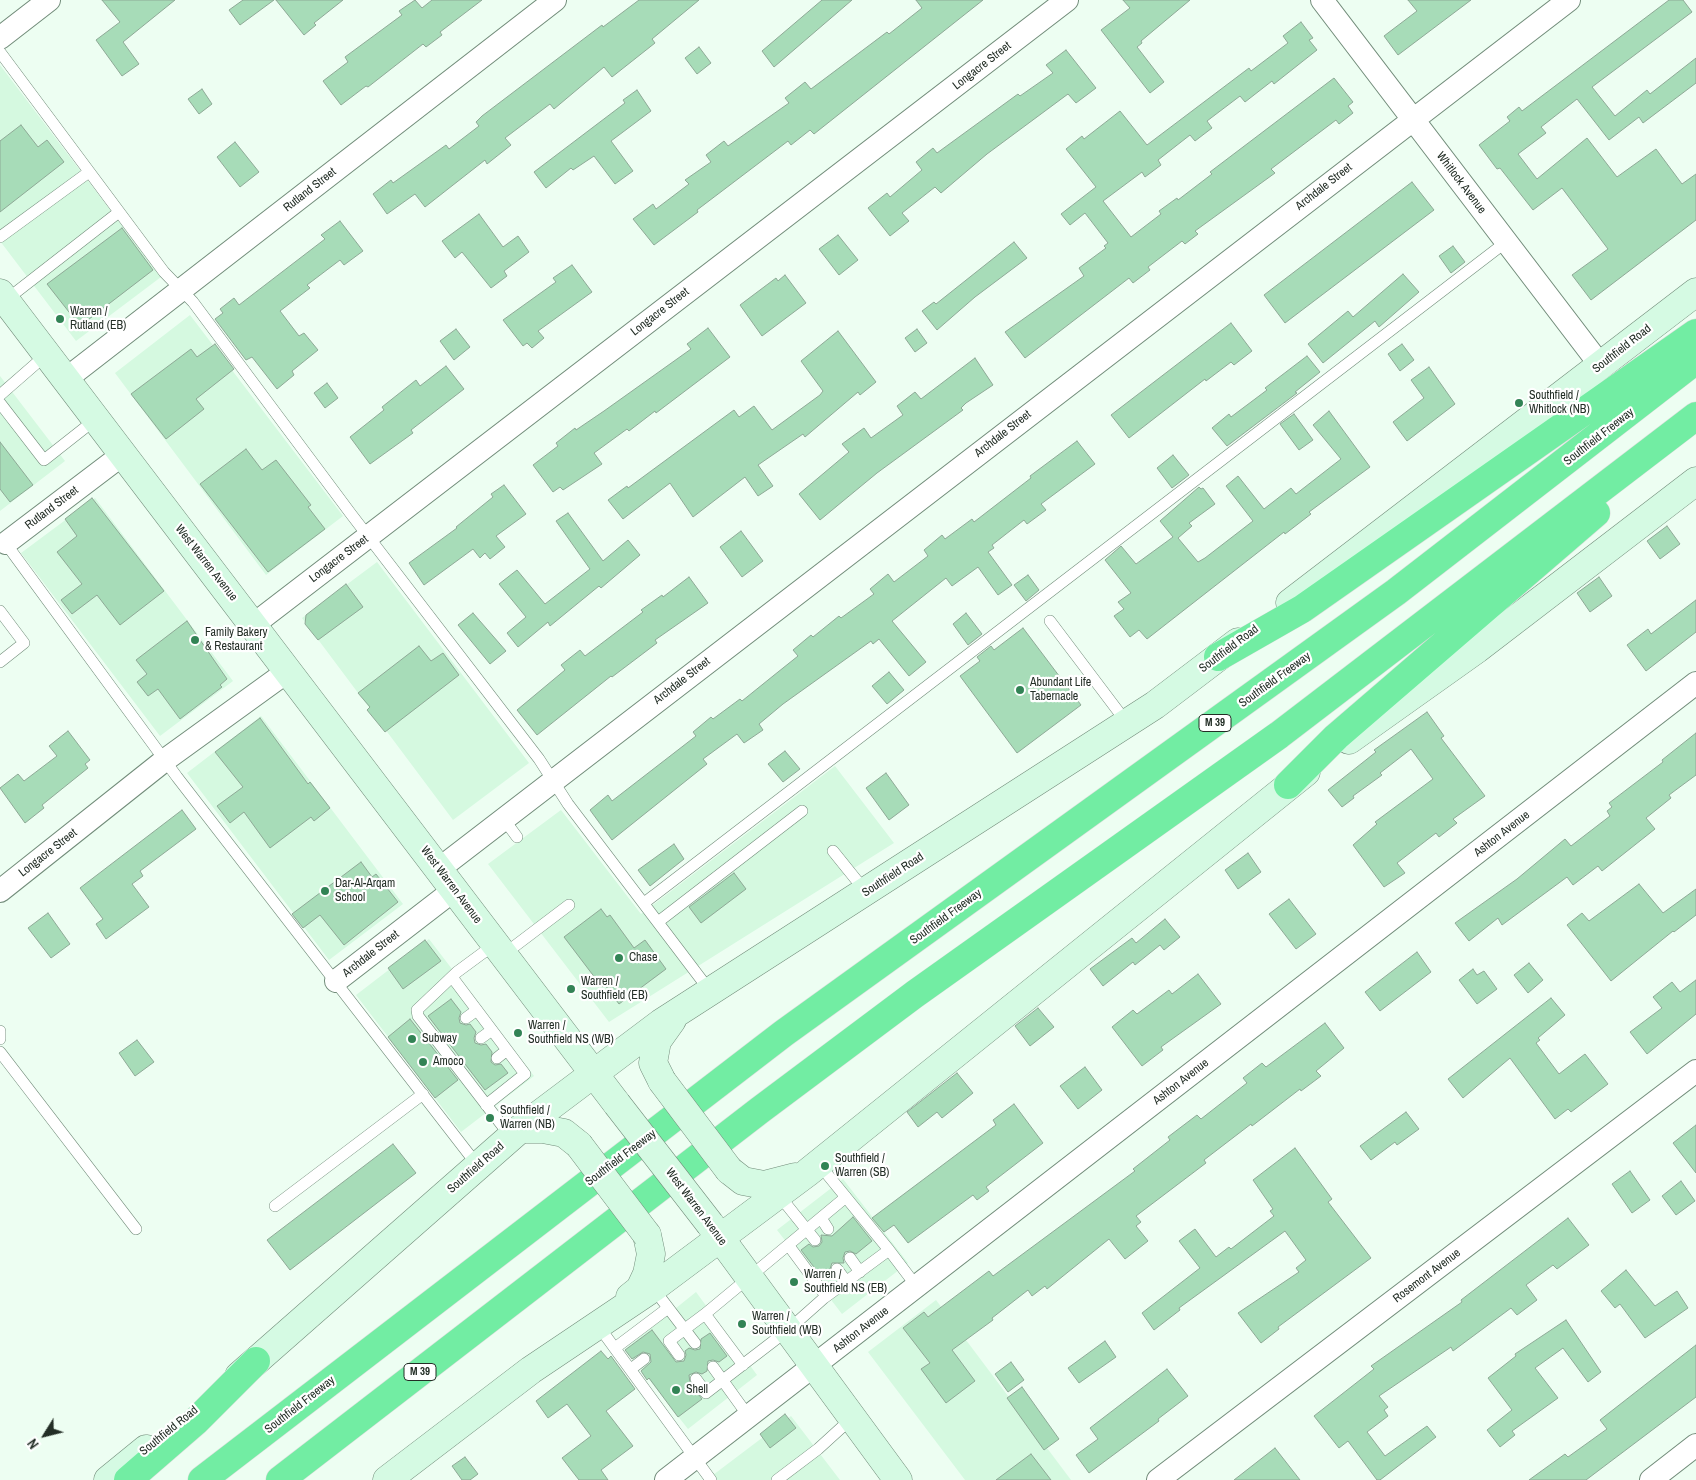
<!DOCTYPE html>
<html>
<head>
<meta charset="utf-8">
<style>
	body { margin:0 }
	#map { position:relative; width:1696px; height:1480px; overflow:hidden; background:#edfef2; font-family:"Archivo Narrow",sans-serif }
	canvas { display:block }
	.north { position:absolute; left:20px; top:1410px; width:50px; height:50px; -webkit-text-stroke:4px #fff; paint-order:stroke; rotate:234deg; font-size:14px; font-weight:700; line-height:20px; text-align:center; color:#232e26 }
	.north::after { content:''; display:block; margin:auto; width:18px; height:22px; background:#232e26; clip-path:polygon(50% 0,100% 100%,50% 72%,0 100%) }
</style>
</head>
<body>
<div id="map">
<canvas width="1696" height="1480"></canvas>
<div class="north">N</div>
</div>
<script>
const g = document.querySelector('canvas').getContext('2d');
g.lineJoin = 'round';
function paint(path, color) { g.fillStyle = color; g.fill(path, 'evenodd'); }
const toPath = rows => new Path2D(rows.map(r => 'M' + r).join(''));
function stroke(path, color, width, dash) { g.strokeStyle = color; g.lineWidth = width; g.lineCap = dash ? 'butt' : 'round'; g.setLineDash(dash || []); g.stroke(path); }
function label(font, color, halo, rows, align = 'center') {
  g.font = font + ' "Archivo Narrow",sans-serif'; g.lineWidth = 4.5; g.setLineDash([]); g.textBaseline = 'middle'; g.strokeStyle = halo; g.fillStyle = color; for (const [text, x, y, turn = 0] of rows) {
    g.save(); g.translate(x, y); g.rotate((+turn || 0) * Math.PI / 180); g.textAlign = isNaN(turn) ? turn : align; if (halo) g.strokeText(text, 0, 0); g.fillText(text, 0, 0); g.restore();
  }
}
const built = toPath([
	[0,65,161,277,76,341,0,241],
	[190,315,343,516,266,575,115,373],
	[0,376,65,461,0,511],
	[95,498,233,681,160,736,21,553],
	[377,562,529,763,453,820,302,618],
	[261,716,403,904,329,960,187,773],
	[835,766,894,843,609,1022,488,864,561,810,641,914],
	[429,939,534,1076,461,1132,356,995],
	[843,1179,908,1263,842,1314,777,1230],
	[696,1292,757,1375,688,1429,625,1349],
	[936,1300,1071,1480,965,1480,868,1352],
	[791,1416,840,1480,717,1480,713,1475]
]);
const building = toPath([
	[102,0,175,0,123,42,139,64,122,76,96,40,120,22,102,0],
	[243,0,274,0,240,25,229,10,243,0],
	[276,0,343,0,314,23,316,25,304,35,276,0],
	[415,0,422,8,432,0,482,0,440,32,442,35,426,47,423,44,368,87,366,86,341,105,323,81,348,62,345,57,402,15,399,11,415,0],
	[639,0,699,0,652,39,655,43,612,77,604,67,554,109,550,104,505,138,511,145,487,164,485,160,425,207,415,194,387,214,373,194,391,180,393,183,446,145,449,149,479,126,476,122,482,116,602,25,603,27,639,0],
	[822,0,852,0,774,67,762,51,822,0],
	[916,0,983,0,814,134,810,130,791,145,788,141,697,210,698,212,654,245,633,219,653,204,656,209,689,184,685,180,711,162,706,155,724,141,728,146,789,103,785,98,805,82,811,89,887,32,889,34,922,8,916,0],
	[1123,0,1190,0,1141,41,1142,43,1137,47,1164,82,1150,93,1101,30,1130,8,1123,0],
	[1408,0,1471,0,1398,55,1384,36,1417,11,1408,0],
	[1669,0,1683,0,1692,12,1592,87,1615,116,1647,90,1650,94,1696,58,1696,83,1643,123,1639,117,1609,140,1577,99,1541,127,1546,133,1518,154,1537,179,1587,138,1617,177,1656,149,1682,184,1696,174,1696,220,1591,300,1572,275,1608,249,1562,188,1533,210,1500,168,1497,169,1479,145,1510,121,1507,117,1519,107,1522,111,1669,0],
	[1301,22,1313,38,1309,40,1317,50,1274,84,1272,81,1245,102,1240,96,1207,121,1212,128,1195,141,1190,135,1158,160,1161,165,1145,177,1142,172,1103,201,1131,237,1161,214,1159,211,1177,198,1178,200,1212,174,1210,172,1334,78,1353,102,1348,106,1353,113,1339,124,1336,120,1271,169,1275,173,1195,231,1198,234,1185,244,1182,241,1148,267,1150,270,1133,283,1129,278,1025,358,1005,332,1084,276,1079,268,1106,248,1104,246,1108,243,1085,213,1070,225,1061,214,1096,187,1066,149,1082,136,1084,139,1120,111,1147,145,1249,68,1251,71,1288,43,1283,36,1301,22],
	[699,47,711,63,697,74,685,58,699,47],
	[1066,50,1096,88,1076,103,1068,94,987,154,941,193,935,187,902,213,909,221,890,236,868,208,887,193,890,197,922,170,916,162,933,148,937,153,1018,94,1020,96,1053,73,1046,65,1066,50],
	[202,89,212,104,199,114,188,99,202,89],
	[637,90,651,111,611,141,633,171,615,184,594,156,573,170,571,168,546,188,534,172,625,103,623,100,637,90],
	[21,125,38,147,47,140,64,162,0,212,0,141,21,125],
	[235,142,259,172,240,187,217,157,235,142],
	[1412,182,1434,210,1285,323,1264,295,1412,182],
	[479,214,503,247,518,236,529,252,504,271,507,276,491,288,462,252,455,258,442,241,479,214],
	[340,221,363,251,344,265,340,260,307,285,310,288,280,311,299,336,304,333,318,350,292,371,294,375,277,389,252,357,246,360,215,319,223,313,220,309,234,298,239,305,325,239,321,235,340,221],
	[122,228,153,270,80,326,47,284,122,228],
	[838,235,858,260,839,275,819,249,838,235],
	[1014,242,1027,258,975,297,937,330,922,311,934,302,936,304,1014,242],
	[1453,246,1465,262,1451,273,1439,256,1453,246],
	[572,265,592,292,538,331,544,338,532,348,527,343,523,346,503,320,556,282,553,278,572,265],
	[1403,274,1419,292,1379,327,1375,321,1323,363,1308,344,1348,311,1353,317,1403,274],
	[785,275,806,303,762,336,740,305,776,278,778,281,785,275],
	[1231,323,1252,351,1234,365,1231,362,1206,381,1205,379,1129,438,1111,415,1231,323],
	[708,328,730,357,656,413,655,411,629,431,627,429,594,453,602,464,563,490,560,487,553,492,533,465,558,446,556,443,575,428,576,430,604,411,691,349,687,344,708,328],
	[456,329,470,347,454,360,440,341,456,329],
	[917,329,927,343,915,352,905,338,917,329],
	[838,331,876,382,860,395,858,392,805,437,803,434,758,465,773,486,758,496,745,477,693,517,670,483,623,519,608,500,627,486,628,488,734,410,739,417,754,406,772,430,820,395,823,391,801,361,838,331],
	[215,344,234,369,196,399,204,409,166,439,131,394,191,349,197,357,215,344],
	[1402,344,1414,360,1400,371,1388,354,1402,344],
	[1307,356,1320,372,1295,392,1297,393,1227,446,1212,428,1229,414,1231,417,1267,390,1265,388,1307,356],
	[975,358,993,385,966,403,961,408,963,410,877,473,820,520,799,494,849,452,842,444,864,428,871,438,903,415,897,406,915,392,921,399,975,358],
	[446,366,464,389,411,430,413,433,370,464,350,437,384,410,382,407,416,380,420,386,446,366],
	[1429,367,1455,404,1407,441,1393,422,1424,398,1411,380,1429,367],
	[327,383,338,398,325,408,314,393,327,383],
	[1329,411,1370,467,1309,512,1311,514,1285,534,1284,532,1147,639,1139,630,1130,637,1114,616,1124,609,1118,602,1131,593,1105,560,1121,546,1136,564,1173,537,1160,521,1199,487,1201,489,1203,488,1215,504,1189,523,1192,526,1178,538,1198,562,1205,558,1253,521,1226,486,1238,476,1264,509,1291,488,1296,494,1341,459,1313,425,1329,411],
	[1294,414,1313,440,1299,450,1280,424,1294,414],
	[1077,441,1095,464,1041,504,1046,510,1027,524,1024,520,992,545,994,548,988,552,1012,585,998,595,978,567,952,586,946,578,892,621,926,662,909,676,879,639,873,644,871,641,783,704,759,724,763,730,744,743,737,734,703,759,707,764,612,840,590,810,608,795,612,801,696,736,693,732,711,717,713,719,740,699,742,701,773,676,798,656,793,650,811,635,813,637,839,616,841,618,874,594,870,589,888,574,894,582,928,556,924,550,942,535,945,539,972,519,974,522,1031,478,1030,476,1077,441],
	[0,442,33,485,10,502,0,489,0,442],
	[246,449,262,470,276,460,311,505,308,507,325,529,268,572,200,484,246,449],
	[1173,455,1189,475,1172,488,1157,468,1173,455],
	[504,485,526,514,496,536,505,547,490,559,485,553,480,558,473,549,424,585,409,563,457,528,456,527,493,497,491,494,504,485],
	[92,498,164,591,120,625,97,595,72,614,61,600,82,584,57,552,77,536,65,519,92,498],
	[568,513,603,561,628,540,640,555,601,588,599,586,550,626,548,622,518,647,507,633,526,617,499,584,517,570,545,604,590,569,556,521,568,513],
	[1667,526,1680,544,1660,559,1647,541,1667,526],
	[741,531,763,561,742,577,720,547,741,531],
	[1028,575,1039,590,1026,601,1014,585,1028,575],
	[689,577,708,603,655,640,657,643,612,677,611,676,537,735,517,710,565,670,561,665,580,650,585,656,643,612,641,610,662,595,663,597,689,577],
	[1599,577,1612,596,1590,612,1577,593,1599,577],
	[346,584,363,607,318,640,305,624,306,615,346,584],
	[1696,600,1696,632,1646,671,1627,645,1648,629,1651,634,1696,600],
	[473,613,506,651,490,664,458,625,473,613],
	[966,613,982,634,968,645,953,624,966,613],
	[187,621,227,679,220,685,222,687,180,719,158,689,148,696,137,682,147,674,136,660,187,621],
	[1023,628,1081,705,1017,753,960,676,980,661,977,657,991,646,994,650,1023,628],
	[419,646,431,661,443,653,459,675,385,732,367,710,370,707,358,693,419,646],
	[889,672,904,690,887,704,872,686,889,672],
	[1427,712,1444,736,1441,738,1485,796,1453,819,1457,823,1439,837,1436,833,1397,863,1405,873,1384,887,1353,845,1377,824,1375,822,1433,779,1411,749,1380,773,1382,775,1353,796,1354,798,1342,807,1328,790,1376,752,1374,750,1427,712],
	[260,718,308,784,310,782,330,808,314,821,311,817,270,848,244,812,230,823,217,806,243,787,215,752,260,718],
	[68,731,90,760,85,764,88,768,42,805,44,808,25,823,0,788,18,774,24,781,57,756,49,746,68,731],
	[1696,733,1696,775,1669,795,1671,798,1646,818,1655,829,1602,871,1598,866,1573,885,1567,877,1502,925,1498,918,1469,941,1455,923,1517,879,1565,839,1571,846,1610,816,1607,811,1612,807,1609,803,1663,762,1662,760,1696,733],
	[785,751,800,769,783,782,768,764,785,751],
	[886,773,909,805,889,820,866,788,886,773],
	[182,810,196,829,140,871,143,876,132,884,149,907,106,939,96,924,103,919,80,888,182,810],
	[674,844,684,859,650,886,638,870,674,844],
	[1248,853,1261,872,1238,889,1225,870,1248,853],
	[361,862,372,877,376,874,398,902,344,945,320,915,303,928,292,914,361,862],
	[734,873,746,889,701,923,689,907,734,873],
	[1639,884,1663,913,1696,889,1696,915,1674,932,1673,931,1611,981,1567,925,1582,913,1589,921,1639,884],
	[1289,899,1316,934,1296,949,1269,914,1289,899],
	[601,909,607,917,610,915,634,948,645,940,666,969,619,1004,605,985,602,987,564,937,601,909],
	[48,913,70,944,51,958,28,928,48,913],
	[1165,919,1180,937,1164,950,1160,945,1135,965,1133,962,1103,986,1090,969,1132,938,1136,943,1165,919],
	[425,940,441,961,403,989,388,968,425,940],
	[1417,952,1431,972,1380,1011,1365,992,1417,952],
	[1529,963,1543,980,1528,993,1514,975,1529,963],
	[1473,969,1477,975,1484,971,1497,989,1477,1004,1459,980,1473,969],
	[1198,974,1221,1004,1161,1047,1163,1050,1142,1066,1112,1027,1133,1010,1137,1014,1169,990,1172,994,1198,974],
	[1696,980,1696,1014,1647,1054,1630,1032,1662,1008,1653,997,1672,982,1680,992,1696,980],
	[1551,998,1565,1015,1538,1038,1540,1040,1536,1043,1559,1074,1585,1054,1608,1084,1571,1112,1568,1109,1555,1119,1510,1058,1463,1098,1448,1079,1551,998],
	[451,999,461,1012,459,1018,460,1023,466,1025,470,1024,476,1032,474,1038,475,1043,481,1045,486,1044,492,1052,491,1062,495,1065,501,1064,508,1073,485,1090,428,1016,451,999],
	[1038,1008,1054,1027,1030,1046,1015,1026,1038,1008],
	[410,1019,458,1080,435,1098,388,1037,410,1019],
	[1325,1023,1344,1048,1316,1071,1321,1076,1301,1091,1300,1089,1252,1126,1251,1124,1204,1160,1206,1163,1136,1216,1141,1222,1136,1226,1148,1241,1125,1259,1109,1239,1047,1289,1045,1286,1032,1296,1028,1290,992,1318,993,1320,952,1350,975,1381,946,1403,921,1369,930,1363,903,1328,924,1312,928,1317,989,1271,993,1276,1135,1171,1133,1169,1170,1140,1168,1137,1197,1115,1201,1119,1247,1083,1243,1078,1262,1063,1266,1067,1325,1023],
	[137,1040,154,1062,135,1076,119,1053,137,1040],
	[1085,1067,1102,1090,1078,1109,1060,1086,1085,1067],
	[957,1073,973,1093,942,1118,937,1112,918,1127,907,1112,957,1073],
	[1014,1104,1043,1143,986,1187,989,1191,977,1200,973,1195,908,1243,894,1225,884,1232,872,1218,996,1125,993,1120,1014,1104],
	[1406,1112,1419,1129,1397,1145,1395,1142,1371,1160,1360,1146,1406,1112],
	[1696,1125,1696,1173,1673,1143,1696,1125],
	[393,1144,416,1173,290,1270,267,1240,393,1144],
	[1295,1148,1332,1199,1328,1202,1371,1258,1278,1327,1279,1329,1261,1343,1238,1313,1299,1272,1296,1268,1306,1260,1285,1231,1179,1308,1180,1310,1154,1330,1142,1313,1200,1268,1179,1241,1195,1229,1216,1257,1229,1247,1231,1249,1274,1216,1270,1211,1273,1209,1253,1180,1295,1148],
	[1630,1171,1650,1200,1632,1213,1612,1184,1630,1171],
	[1681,1181,1695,1201,1676,1215,1662,1196,1681,1181],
	[853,1217,872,1241,856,1254,850,1251,845,1252,843,1258,844,1263,832,1263,830,1269,831,1273,823,1279,801,1250,809,1244,813,1247,819,1246,822,1242,821,1235,832,1236,853,1217],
	[1568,1218,1589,1245,1557,1269,1553,1265,1526,1285,1537,1300,1517,1315,1511,1308,1453,1351,1451,1347,1379,1396,1388,1407,1384,1410,1388,1416,1367,1432,1385,1456,1427,1426,1436,1437,1380,1480,1377,1480,1348,1441,1339,1448,1314,1416,1374,1369,1371,1366,1462,1302,1461,1300,1568,1218],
	[1626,1270,1655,1306,1677,1291,1688,1308,1645,1338,1620,1304,1615,1308,1601,1291,1626,1270],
	[1566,1320,1601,1372,1588,1382,1563,1348,1535,1368,1558,1398,1512,1431,1515,1435,1500,1447,1487,1430,1512,1410,1488,1378,1516,1356,1515,1354,1566,1320],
	[652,1330,676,1362,684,1361,686,1355,685,1351,689,1348,695,1350,700,1349,701,1339,710,1333,727,1356,719,1362,713,1360,708,1361,707,1371,702,1374,696,1372,689,1375,690,1383,702,1399,678,1417,649,1378,647,1380,641,1371,651,1362,650,1354,643,1352,632,1359,625,1350,652,1330],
	[1105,1341,1116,1357,1079,1383,1068,1368,1105,1341],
	[1696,1345,1696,1397,1586,1480,1529,1480,1565,1454,1568,1457,1607,1429,1600,1420,1696,1345],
	[601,1351,608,1359,611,1356,635,1389,606,1411,633,1446,601,1470,608,1480,579,1480,562,1458,591,1436,567,1404,548,1418,536,1401,601,1351],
	[1011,1362,1024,1380,1008,1392,995,1374,1011,1362],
	[1167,1369,1188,1396,1158,1419,1159,1421,1089,1473,1076,1455,1098,1439,1090,1428,1167,1369],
	[1022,1387,1059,1439,1044,1450,1007,1398,1022,1387],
	[785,1414,796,1428,770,1448,760,1434,785,1414],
	[1275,1448,1300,1480,1234,1480,1275,1448],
	[1031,1454,1051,1480,996,1480,1031,1454],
	[465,1457,478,1474,470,1480,462,1480,452,1466,465,1457]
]);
const lane = toPath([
	[0,52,164,272,193,302,351,514,539,759,568,804,710,991],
	[0,237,89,172],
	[6,300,119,212],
	[0,395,47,354],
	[0,403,44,460,96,419],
	[4,541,177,777,478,1166],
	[0,611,24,643,0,662],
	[1050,621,1127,723],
	[503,818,517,837],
	[833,851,866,892],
	[644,903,1506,242],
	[658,922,802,811],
	[495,944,457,972,417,1010,418,1016,511,1137],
	[503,955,569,905],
	[452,977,525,1074,486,1105],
	[466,1018,477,1010],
	[0,1031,0,1039],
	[481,1038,492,1030],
	[0,1052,136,1229],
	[497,1058,507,1050],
	[778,1194,815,1240],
	[275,1206,423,1094],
	[821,1218,828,1229],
	[789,1246,826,1296],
	[889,1250,917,1287],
	[850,1258,860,1272],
	[837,1269,846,1281],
	[653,1288,695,1343],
	[597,1324,711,1480],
	[615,1348,668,1308],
	[679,1355,669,1341,705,1314],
	[743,1365,705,1314,846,1197],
	[713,1367,749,1417],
	[631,1369,644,1359],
	[696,1379,706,1393,788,1330,824,1298,889,1250,818,1163],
	[777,1480,818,1449,852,1418]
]);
const street = toPath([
	[1322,0,1601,366],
	[0,38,49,0],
	[66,379,555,0],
	[6,543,122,455],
	[253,625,1067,0],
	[439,869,1569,0],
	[0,891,165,760,288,671],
	[336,981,454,890],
	[666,1480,1696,683],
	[1158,1480,1696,1071],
	[1651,1480,1696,1445]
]);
const secondary = toPath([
	[0,293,617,1104],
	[1290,603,1696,292],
	[1349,740,1477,649,1696,481],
	[662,1081,653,1063,657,1041,672,1020],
	[520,1129,543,1129,564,1133,579,1145],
	[729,1170,743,1181,764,1185,795,1177],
	[710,1224,898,1480],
	[630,1297,640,1289,647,1274,651,1254,647,1235],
	[239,1376,520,1129,661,1023,1155,705,1238,642],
	[108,1480,146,1449],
	[387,1480,531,1370,653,1288,807,1173,1306,772]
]);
const highway = toPath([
	[1218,657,1302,609,1696,333],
	[1288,785,1336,737,1596,513],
	[128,1480,195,1422,256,1361],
	[202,1480,784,1033,1396,592,1696,360],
	[280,1480,760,1110,915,994,1279,735,1696,416]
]);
const secondaryBridge = toPath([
	[662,1081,729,1170],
	[617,1104,710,1224],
	[579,1145,647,1235]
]);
const markers = [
	[60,319,5,"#328355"],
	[1519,403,5,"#328355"],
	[195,640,5,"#328355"],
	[1020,690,5,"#328355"],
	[325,891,5,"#328355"],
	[619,958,5,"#328355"],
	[571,989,5,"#328355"],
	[518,1033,5,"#328355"],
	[412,1039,5,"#328355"],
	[423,1062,5,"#328355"],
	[490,1118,5,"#328355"],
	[825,1166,5,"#328355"],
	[794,1282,5,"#328355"],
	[742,1324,5,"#328355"],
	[676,1390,5,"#328355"]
];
const shields = [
	[1215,723,32],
	[420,1372,32]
];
const shieldNames = [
	["M 39",1215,723],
	["M 39",420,1372]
];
const streetNames = [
	["Longacre Street",982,66,-38],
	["Whitlock Avenue",1461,183,53],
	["Archdale Street",1324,187,-38],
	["Rutland Street",310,190,-38],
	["Longacre Street",660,312,-38],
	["Southfield Road",1622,349,-38],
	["Archdale Street",1003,434,-38],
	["Southfield Freeway",1599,437,-38],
	["Rutland Street",52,508,-37],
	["Longacre Street",339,559,-37],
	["West Warren Avenue",206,563,52],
	["Southfield Road",1229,649,-37],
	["Southfield Freeway",1275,680,-36],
	["Archdale Street",682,681,-38],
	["Ashton Avenue",1502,834,-38],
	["Longacre Street",48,853,-38],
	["Southfield Road",893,875,-33],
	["West Warren Avenue",451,885,53],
	["Southfield Freeway",946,917,-36],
	["Archdale Street",371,954,-38],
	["Ashton Avenue",1181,1082,-38],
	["Southfield Freeway",621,1158,-37],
	["Southfield Road",476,1168,-41],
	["West Warren Avenue",696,1207,53],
	["Rosemont Avenue",1427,1276,-37],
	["Ashton Avenue",861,1330,-38],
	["Southfield Freeway",300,1405,-38],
	["Southfield Road",169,1431,-39]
];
const poiNames = [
	["Warren /",70,312],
	["Rutland (EB)",70,326],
	["Southfield /",1529,396],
	["Whitlock (NB)",1529,410],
	["Family Bakery",205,633],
	["& Restaurant",205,647],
	["Abundant Life",1030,683],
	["Tabernacle",1030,697],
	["Dar-Al-Arqam",335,884],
	["School",335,898],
	["Chase",629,958],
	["Warren /",581,982],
	["Southfield (EB)",581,996],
	["Warren /",528,1026],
	["Southfield NS (WB)",528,1040],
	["Subway",422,1039],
	["Amoco",433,1062],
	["Southfield /",500,1111],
	["Warren (NB)",500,1125],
	["Southfield /",835,1159],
	["Warren (SB)",835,1173],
	["Warren /",804,1275],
	["Southfield NS (EB)",804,1289],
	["Warren /",752,1317],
	["Southfield (WB)",752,1331],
	["Shell",686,1390]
];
paint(built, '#d5f9e0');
paint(building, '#a7dcb8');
stroke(building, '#8ea996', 1);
stroke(lane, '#728c7a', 12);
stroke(street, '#728c7a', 24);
stroke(secondary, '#728c7a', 29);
stroke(highway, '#dcdedc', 29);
stroke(lane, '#fff', 11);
stroke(street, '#fff', 22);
stroke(secondary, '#d5fae3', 28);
stroke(highway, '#72eda3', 28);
stroke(secondaryBridge, '#728c7a', 29, []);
stroke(secondaryBridge, '#d5fae3', 28);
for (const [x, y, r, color] of markers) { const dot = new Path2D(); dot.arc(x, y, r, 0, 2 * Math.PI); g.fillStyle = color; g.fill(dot); stroke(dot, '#fff', 2); }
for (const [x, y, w] of shields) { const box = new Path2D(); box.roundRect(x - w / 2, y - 8.5, w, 17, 4); g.fillStyle = '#fff'; g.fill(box); stroke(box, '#232e26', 1); }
label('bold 11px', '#232e26', null, shieldNames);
label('12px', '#232e26', '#fff', streetNames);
label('12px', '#232e26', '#fff', poiNames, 'left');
</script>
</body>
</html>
